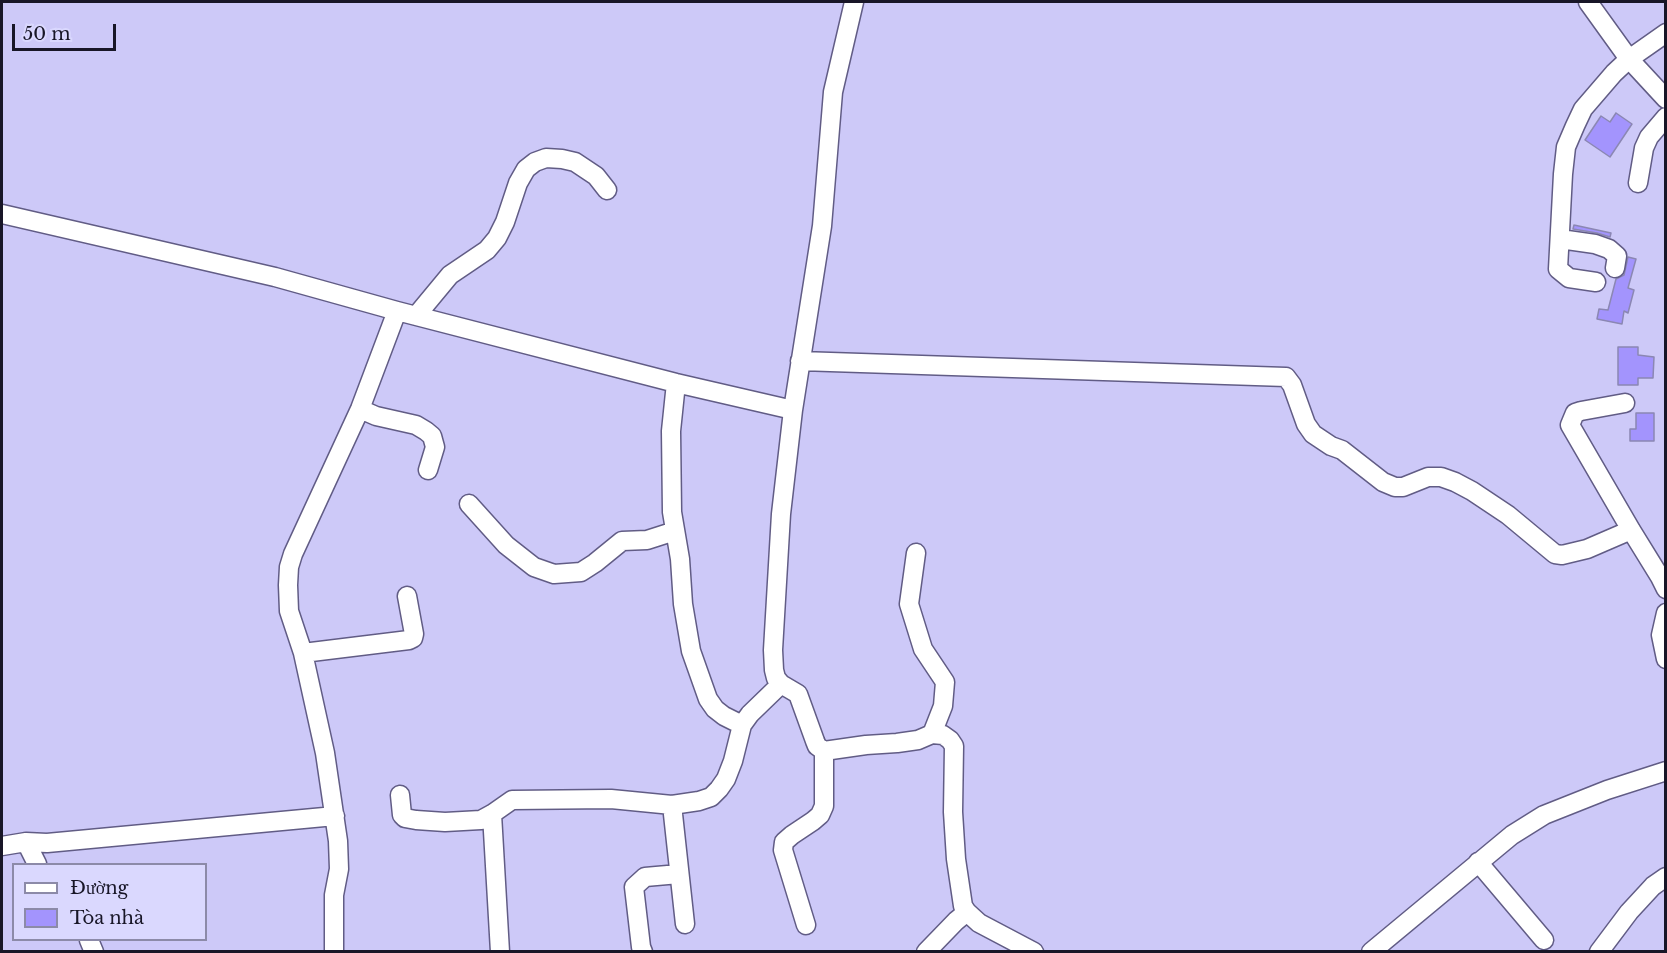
<!DOCTYPE html>
<html>
<head>
<meta charset="utf-8">
<style>
	body { margin:0 }
	#map { position:relative; width:1667px; height:953px; overflow:hidden; background:#cdc9f8; font-family:"Libre Baskerville",serif }
	canvas { display:block }
	.frame { position:absolute; inset:0; border:3px solid #181627; pointer-events:none }
	.legend { position:absolute; left:12px; top:863px; width:195px; height:78px; box-sizing:border-box; background:#dad8fe; border:2px solid #8c8aa8; margin:0; padding:8px 10px; list-style:none; font-size:18px; color:#181627 }
	.legend li { display:flex; align-items:center; gap:12px; height:30px }
	.legend b { width:30px; border:2px solid #8c8aa8 }
	.scale { position:absolute; left:12px; top:24px; width:104px; height:27px; box-sizing:border-box; border:3px solid #181627; border-top:0; padding-left:8px; font-size:18px; line-height:21px; white-space:nowrap; color:#181627; -webkit-text-stroke:4px #dad8fe; paint-order:stroke }
</style>
</head>
<body>
<div id="map">
<canvas width="1667" height="953"></canvas>
<div class="frame"></div>
<ul class="legend">
<li><b style="height:8px;background:#fff"></b>Đường</li>
<li><b style="height:16px;background:#a394fd"></b>Tòa nhà</li>
</ul>
<div class="scale">50 m</div>
</div>
<script>
const g = document.querySelector('canvas').getContext('2d');
g.lineJoin = 'round';
function paint(path, color) { g.fillStyle = color; g.fill(path, 'evenodd'); }
const toPath = rows => new Path2D(rows.map(r => 'M' + r).join(''));
function stroke(path, color, width, dash) { g.strokeStyle = color; g.lineWidth = width; g.lineCap = dash ? 'butt' : 'round'; g.setLineDash(dash || []); g.stroke(path); }
const building = toPath([
	[1616,113,1632,124,1610,157,1585,140,1601,116,1610,122,1616,113],
	[1574,225,1611,233,1610,237,1597,233,1573,229,1574,225],
	[1628,257,1636,259,1628,288,1634,290,1628,313,1624,311,1622,324,1597,319,1599,309,1608,310,1616,279,1624,275,1628,257],
	[1618,347,1638,347,1638,355,1654,357,1653,378,1638,378,1638,385,1618,385,1618,347],
	[1636,413,1654,413,1654,441,1630,441,1630,429,1636,429,1636,413]
]);
const minor = toPath([
	[854,2,833,92,822,226,793,410,781,514,773,650,774,670,776,678,781,684,798,694,815,741,817,746,824,751,866,745,897,743,918,740,932,734,943,735,950,740,954,746,953,812,956,859,963,906,967,912,979,923,1034,952],
	[1588,2,1629,59,1666,99],
	[1638,183,1644,148,1649,137,1666,117],
	[2,214,275,277,397,311,676,383,793,410],
	[1560,239,1595,244,1609,249,1617,256,1615,268],
	[1596,282,1569,278,1558,269,1563,174,1566,147,1575,126,1583,109,1614,73,1629,59,1666,33],
	[416,316,450,275,487,250,497,238,505,222,518,183,526,169,535,162,546,158,562,159,575,162,596,176,607,190],
	[800,361,1286,377,1292,385,1306,424,1313,434,1331,446,1342,450,1383,482,1395,487,1403,487,1428,477,1441,477,1455,482,1472,491,1508,515,1555,554,1562,555,1587,549,1631,530],
	[676,383,671,431,672,512,680,559,683,604,691,651,708,699,715,709,724,716,742,725],
	[1625,403,1581,411,1575,413,1570,425,1631,530,1660,577,1666,589],
	[360,409,376,416,416,425,426,431,432,436,435,447,428,470],
	[469,504,506,545,534,567,554,574,581,572,595,563,622,541,647,540,675,531],
	[916,553,909,604,923,649,945,682,943,706,932,734],
	[1666,613,1661,635,1666,659],
	[303,653,409,640,413,638,414,634,407,596],
	[400,795,402,815,405,818,416,820,445,822,481,820,492,814,512,800,611,799,672,805,699,801,711,797,719,789,726,779,733,761,742,725,750,714,781,684],
	[672,805,685,924],
	[492,814,500,952],
	[2,846,26,842],
	[1478,862,1544,940],
	[37,864,26,842,47,843,335,816],
	[806,925,783,850,784,842,792,835,813,821,820,815,824,806,824,751],
	[89,940,94,952],
	[334,952,334,895,339,869,338,841,325,753,303,653,289,611,288,585,289,567,293,554,360,409,397,311],
	[643,952,641,947,634,887,645,877,679,874],
	[926,952,956,921,967,912],
	[1371,952,1512,835,1544,815,1607,790,1666,771],
	[1599,952,1629,912,1653,886,1666,877]
]);
paint(building, '#a394fd');
stroke(building, '#8b87b3', 1.5);
stroke(minor, '#615c85', 21);
stroke(minor, '#fff', 18);
</script>
</body>
</html>
